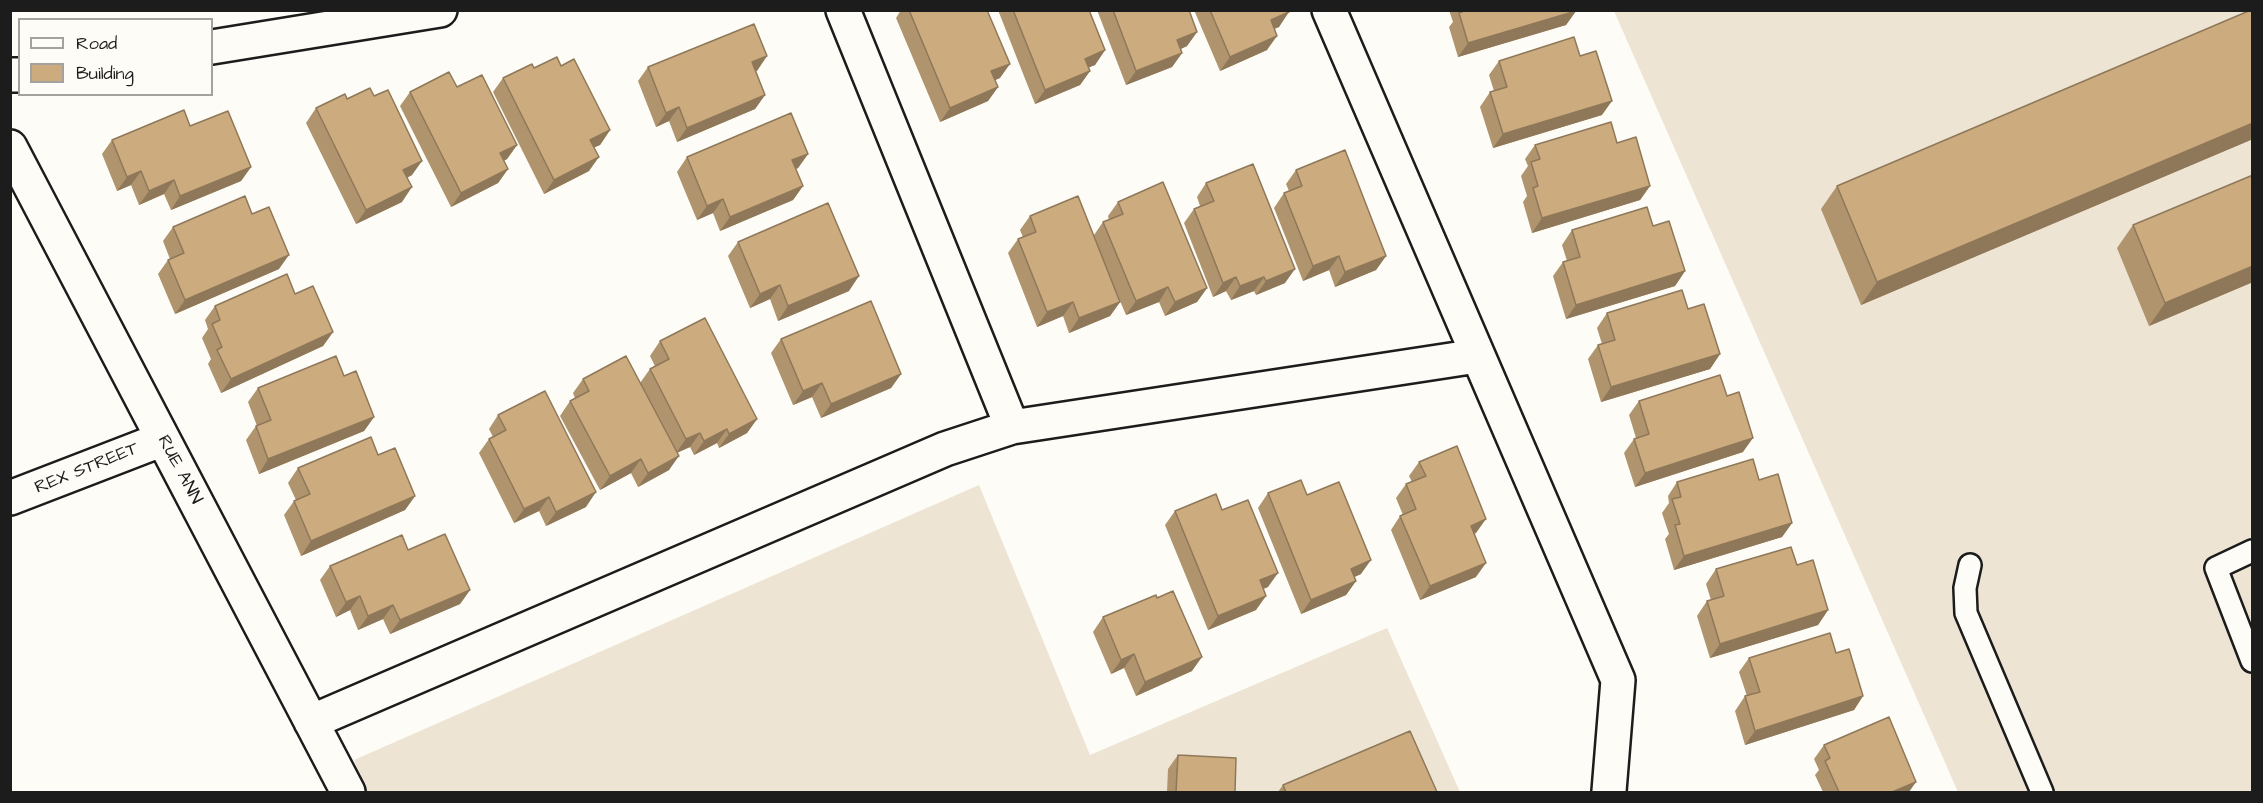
<!DOCTYPE html>
<html>
<head>
<meta charset="utf-8">
<style>
	body { margin:0 }
	#map { position:relative; width:2263px; height:803px; overflow:hidden; background:#fdfcf7; font-family:"Architects Daughter",sans-serif }
	canvas { display:block }
	.frame { position:absolute; inset:0; border:12px solid #1c1c1c; pointer-events:none }
	.legend { position:absolute; left:18px; top:18px; width:195px; height:78px; box-sizing:border-box; background:#fdfcf7; border:2px solid #a3a29f; margin:0; padding:8px 10px; list-style:none; font-size:18px; color:#1c1c1c }
	.legend li { display:flex; align-items:center; gap:12px; height:30px }
	.legend b { width:30px; border:2px solid #a3a29f }
</style>
</head>
<body>
<div id="map">
<canvas width="2263" height="803"></canvas>
<div class="frame"></div>
<ul class="legend">
<li><b style="height:8px;background:#fdfcf7"></b>Road</li>
<li><b style="height:16px;background:#ccac7f"></b>Building</li>
</ul>
</div>
<script>
const g = document.querySelector('canvas').getContext('2d');
g.lineJoin = 'round';
function paint(path, color) { g.fillStyle = color; g.fill(path, 'evenodd'); }
const toPath = rows => new Path2D(rows.map(r => 'M' + r).join(''));
function stroke(path, color, width, dash) { g.strokeStyle = color; g.lineWidth = width; g.lineCap = dash ? 'butt' : 'round'; g.setLineDash(dash || []); g.stroke(path); }
function label(font, color, halo, rows, align = 'center') {
  g.font = font + ' "Architects Daughter",sans-serif'; g.lineWidth = 6; g.setLineDash([]); g.textBaseline = 'middle'; g.strokeStyle = halo; g.fillStyle = color; for (const [text, x, y, turn = 0] of rows) {
    g.save(); g.translate(x, y); g.rotate((+turn || 0) * Math.PI / 180); g.textAlign = isNaN(turn) ? turn : align; if (halo) g.strokeText(text, 0, 0); g.fillText(text, 0, 0); g.restore();
  }
}
const built = toPath([
	[1614,11,2252,11,2252,792,1958,792],
	[979,485,1090,755,1387,628,1460,792,366,792,354,760]
]);
const service = toPath([
	[2252,551,2216,568,2252,661],
	[1970,565,1965,588,1966,613,2042,792]
]);
const minor = toPath([
	[843,10,1012,427],
	[1329,10,1618,680,1609,791],
	[212,47,440,10],
	[10,75,20,75],
	[10,147,348,792],
	[10,498,163,439],
	[311,722,945,449,1012,427,1477,356]
]);
const wall = toPath([
	[901,10,987,10,1000,78,995,80,998,87,988,101,940,122,896,18],
	[998,10,1089,10,1105,50,1095,65,1089,67,1090,71,1080,85,1035,104],
	[1097,10,1189,10,1197,32,1187,46,1181,49,1182,53,1172,67,1126,85],
	[1194,10,1288,10,1279,27,1274,29,1267,50,1220,71],
	[1449,10,1576,11,1566,25,1458,57,1449,27,1453,22],
	[2253,10,2253,139,1861,305,1821,209,1837,186],
	[767,56,755,71,765,95,755,109,677,142,669,121,656,127,638,81,648,67],
	[1580,56,1602,115,1493,148,1480,107,1490,92,1494,91,1489,75,1499,61],
	[561,66,610,130,600,145,594,147,589,171,544,194,493,92,503,78,534,68],
	[457,87,517,145,507,159,504,161,508,169,498,183,451,207,400,106,410,92],
	[347,99,412,175,407,178,402,202,356,224,306,123,316,108],
	[190,126,251,167,241,181,171,210,164,194,139,205,131,185,117,191,102,154,112,140],
	[1617,143,1650,186,1640,200,1532,233,1523,202,1527,196,1521,176,1528,166,1525,159,1535,145],
	[808,154,798,168,796,169,803,186,793,200,720,231,713,213,697,220,677,172,687,157],
	[1296,170,1386,256,1376,270,1335,287,1329,270,1303,281,1274,208,1284,193,1289,191,1286,184],
	[1206,183,1285,283,1256,295,1254,291,1231,300,1226,291,1213,297,1184,223,1194,209,1200,206,1197,197],
	[1118,202,1207,288,1197,302,1165,316,1159,302,1126,315,1109,275,1120,302,1110,316,1069,333,1063,316,1037,327,1008,253,1018,239,1023,237,1020,230,1030,216,1094,235,1103,222,1109,220,1108,216],
	[252,214,279,269,175,314,158,274,168,260,170,259,163,241,173,227],
	[2133,225,2253,282,2149,326,2117,248],
	[1653,226,1685,271,1675,286,1566,319,1553,276,1563,262,1567,261,1562,245,1572,230],
	[738,242,849,291,778,321,770,299,750,308,728,256],
	[295,294,333,332,323,346,221,393,208,364,211,359,202,338,208,329,205,320,215,306],
	[1688,309,1720,354,1710,369,1601,402,1588,359,1598,345,1602,344,1597,328,1607,313],
	[781,339,901,374,891,388,821,418,812,397,793,405,771,353],
	[660,341,757,419,747,433,719,448,717,443,694,455,690,447,677,453,669,470,638,487,631,473,600,490,560,416,570,401,575,398,573,393,583,379,640,383,650,369,655,366,650,356],
	[344,376,374,417,364,431,259,474,246,440,256,426,257,426,248,402,258,388],
	[1639,401,1743,452,1635,487,1624,453,1634,439,1636,438,1629,415],
	[498,415,586,507,546,526,539,511,514,523,479,453,489,439,493,437,489,429],
	[378,455,415,496,405,510,301,556,284,515,294,501,296,500,288,483,298,468],
	[1419,462,1476,533,1474,534,1476,577,1420,600,1391,530,1400,516,1403,515,1396,498,1406,484,1412,482,1409,476],
	[1759,480,1792,523,1782,537,1674,570,1665,539,1669,534,1662,513,1669,503,1668,496,1677,482],
	[1268,493,1307,495,1361,574,1354,577,1356,581,1346,595,1301,614,1258,508],
	[1222,510,1268,587,1263,589,1256,610,1208,630,1165,525,1175,511],
	[408,550,470,590,460,604,390,634,383,619,358,630,350,610,336,617,320,580,330,566],
	[1797,565,1828,610,1818,625,1710,658,1697,616,1707,601,1711,600,1706,584,1716,569],
	[1103,617,1192,671,1136,696,1124,668,1111,674,1093,632],
	[1836,653,1863,696,1854,710,1745,745,1735,711,1745,696,1747,696,1739,672,1749,658],
	[1824,745,1909,792,1823,792,1815,775,1819,770,1814,759],
	[1178,755,1235,792,1167,792,1168,769],
	[1283,785,1437,792,1278,792]
]);
const shadedWall = toPath([
	[1576,11,1566,25,1458,57,1468,43],
	[1289,12,1279,27,1261,34,1271,20],
	[1197,32,1187,46,1167,55,1177,40],
	[1277,36,1267,50,1220,71,1230,57],
	[1105,50,1095,65,1075,73,1085,59],
	[1182,53,1172,67,1126,85,1136,71],
	[767,56,757,71,742,77,752,62],
	[1010,64,1000,78,981,86,991,71],
	[1090,71,1080,85,1035,104,1045,90],
	[998,87,988,101,940,122,950,108],
	[765,95,755,109,677,142,687,128],
	[1612,101,1602,115,1493,148,1503,134],
	[679,107,669,121,656,127,666,113],
	[2253,123,2253,139,1861,305,1877,282],
	[610,130,600,145,580,154,590,140],
	[517,145,507,159,490,167,500,153],
	[808,154,798,168,782,174,792,160],
	[599,157,589,171,544,194,554,180],
	[422,161,412,175,393,184,403,170],
	[251,167,241,181,171,210,180,196],
	[508,169,498,183,451,207,461,193],
	[141,171,131,185,117,191,127,177],
	[174,180,164,194,139,205,149,191],
	[803,186,793,200,720,231,730,217],
	[1650,186,1640,200,1532,233,1542,218],
	[412,187,402,202,356,224,366,210],
	[723,199,713,213,697,220,707,206],
	[289,255,279,269,175,314,185,300],
	[1339,256,1329,270,1303,281,1313,266],
	[1386,256,1376,270,1335,287,1345,272],
	[2253,266,2253,282,2149,326,2165,303],
	[1295,269,1285,283,1256,295,1266,281],
	[1685,271,1675,286,1566,319,1576,305],
	[859,276,849,291,778,321,788,306],
	[1236,277,1226,291,1213,297,1223,283],
	[1264,277,1254,291,1231,300,1240,286],
	[780,285,770,299,750,308,760,294],
	[1168,287,1159,302,1126,315,1136,301],
	[1207,288,1197,302,1165,316,1175,302],
	[1073,302,1063,316,1037,327,1047,312],
	[1120,302,1110,316,1069,333,1079,318],
	[333,332,323,346,221,393,231,379],
	[1720,354,1710,369,1601,402,1611,387],
	[901,374,891,388,821,418,831,404],
	[822,383,812,397,793,405,803,391],
	[374,417,364,431,259,474,268,459],
	[757,419,747,433,719,448,729,434],
	[727,429,717,443,694,455,704,441],
	[700,433,690,447,676,453,686,439],
	[1753,438,1743,452,1635,487,1645,473],
	[679,456,669,470,638,487,648,473],
	[641,459,631,473,600,490,610,476],
	[596,492,586,507,546,526,556,512],
	[415,496,405,510,301,556,311,541],
	[549,497,539,511,514,523,524,509],
	[1486,519,1476,533,1461,540,1471,526],
	[1792,523,1782,537,1674,570,1684,556],
	[1371,560,1361,574,1341,583,1351,569],
	[1486,563,1476,577,1420,600,1430,586],
	[1278,573,1268,587,1250,594,1260,580],
	[1356,581,1346,595,1301,614,1311,600],
	[470,590,460,604,390,634,400,620],
	[360,596,350,610,336,617,346,602],
	[1266,596,1256,610,1208,630,1218,616],
	[393,605,383,619,358,630,368,616],
	[1828,610,1818,625,1710,658,1720,644],
	[1134,654,1124,668,1111,674,1121,660],
	[1202,657,1192,671,1136,696,1145,682],
	[1863,696,1854,710,1745,745,1755,731],
	[1916,782,1909,792,1892,792]
]);
const building = toPath([
	[909,10,987,10,1010,64,991,71,998,87,950,108,909,10],
	[1013,10,1089,10,1105,50,1085,59,1090,71,1045,90,1013,10],
	[1113,10,1189,10,1197,32,1177,40,1182,53,1136,71,1113,10],
	[1210,10,1288,10,1289,12,1271,20,1277,36,1230,57,1210,10],
	[1464,10,1576,10,1576,11,1468,43,1459,13,1464,11,1464,10],
	[2251,10,2253,10,2253,123,1877,282,1837,186,2251,10],
	[754,24,767,56,752,62,765,95,687,128,679,107,666,113,648,67,754,24],
	[1574,37,1580,56,1596,51,1612,101,1503,134,1490,92,1507,87,1499,61,1574,37],
	[557,57,561,66,574,59,610,130,590,140,599,157,554,180,503,78,532,64,534,68,557,57],
	[449,72,457,87,482,75,517,145,500,153,508,169,461,193,410,92,449,72],
	[370,88,374,96,388,90,422,161,403,170,412,187,366,210,316,108,345,94,347,99,370,88],
	[184,110,190,126,228,111,251,167,180,196,174,180,149,191,141,171,127,177,112,140,184,110],
	[791,113,808,154,792,160,803,186,730,217,723,199,707,206,687,157,791,113],
	[1611,122,1617,143,1636,137,1650,186,1542,218,1533,188,1538,186,1531,162,1540,159,1535,145,1611,122],
	[1345,150,1386,256,1345,272,1339,256,1313,266,1284,193,1302,186,1296,170,1345,150],
	[1253,164,1295,269,1266,281,1264,277,1240,286,1236,277,1223,283,1194,209,1214,201,1206,183,1253,164],
	[2253,175,2253,266,2165,303,2133,225,2253,175],
	[1163,182,1207,288,1175,302,1168,287,1136,301,1103,222,1123,214,1118,202,1163,182],
	[245,196,252,214,269,207,289,255,185,300,168,260,184,253,173,227,245,196],
	[1078,196,1120,302,1079,318,1073,302,1047,312,1018,239,1036,232,1030,216,1078,196],
	[828,203,859,276,788,306,780,285,760,294,738,242,828,203],
	[1647,207,1653,226,1669,221,1685,271,1576,305,1563,262,1580,257,1572,230,1647,207],
	[287,274,295,294,313,286,333,332,231,379,217,350,222,347,212,324,220,320,215,306,287,274],
	[1682,290,1688,309,1704,304,1720,354,1611,387,1598,345,1615,340,1607,313,1682,290],
	[871,301,901,374,831,404,822,383,803,391,781,339,871,301],
	[705,318,757,419,729,434,727,429,704,441,700,433,686,439,650,369,669,359,660,341,705,318],
	[336,356,344,376,356,371,374,417,268,459,256,426,271,420,258,388,336,356],
	[626,356,679,456,648,473,641,459,610,476,570,401,589,391,583,379,626,356],
	[1720,375,1727,396,1739,392,1753,438,1645,473,1634,439,1649,434,1639,401,1720,375],
	[545,391,596,492,556,512,549,497,524,509,489,439,506,430,498,415,545,391],
	[371,437,378,455,395,448,415,496,311,541,294,501,310,494,298,468,371,437],
	[1457,446,1486,519,1471,526,1486,563,1430,586,1400,516,1416,509,1406,484,1426,476,1419,462,1457,446],
	[1753,459,1759,480,1778,474,1792,523,1684,556,1675,525,1680,524,1672,499,1681,497,1677,482,1753,459],
	[1301,480,1307,495,1339,482,1371,560,1351,569,1356,581,1311,600,1268,493,1301,480],
	[1216,494,1222,510,1248,500,1278,573,1260,580,1266,596,1218,616,1175,511,1216,494],
	[445,534,470,590,400,620,393,605,368,616,360,596,346,602,330,566,402,535,408,550,445,534],
	[1791,547,1797,565,1813,560,1828,610,1720,644,1707,601,1724,596,1716,569,1791,547],
	[1173,591,1202,657,1145,682,1134,654,1121,660,1103,617,1156,595,1157,598,1173,591],
	[1830,633,1836,653,1849,649,1863,696,1755,731,1745,696,1760,692,1749,658,1830,633],
	[1889,717,1916,782,1892,792,1839,792,1825,761,1830,758,1824,745,1889,717],
	[1410,731,1437,792,1286,792,1283,785,1410,731],
	[1178,755,1236,758,1235,792,1176,792,1178,755]
]);
const streetNames = [
	["REX STREET",87,469,-22],
	["RUE ANN",179,470,62]
];
paint(built, '#eee4d3');
stroke(service, '#1c1c1c', 26);
stroke(minor, '#1c1c1c', 38);
stroke(service, '#fdfcf7', 21);
stroke(minor, '#fdfcf7', 33);
paint(wall, '#af946d');
paint(shadedWall, '#8f7859');
paint(building, '#ccac7f');
stroke(building, '#8f7859', 1.5);
label('18px', '#1c1c1c', '#fdfcf7', streetNames);
</script>
</body>
</html>
